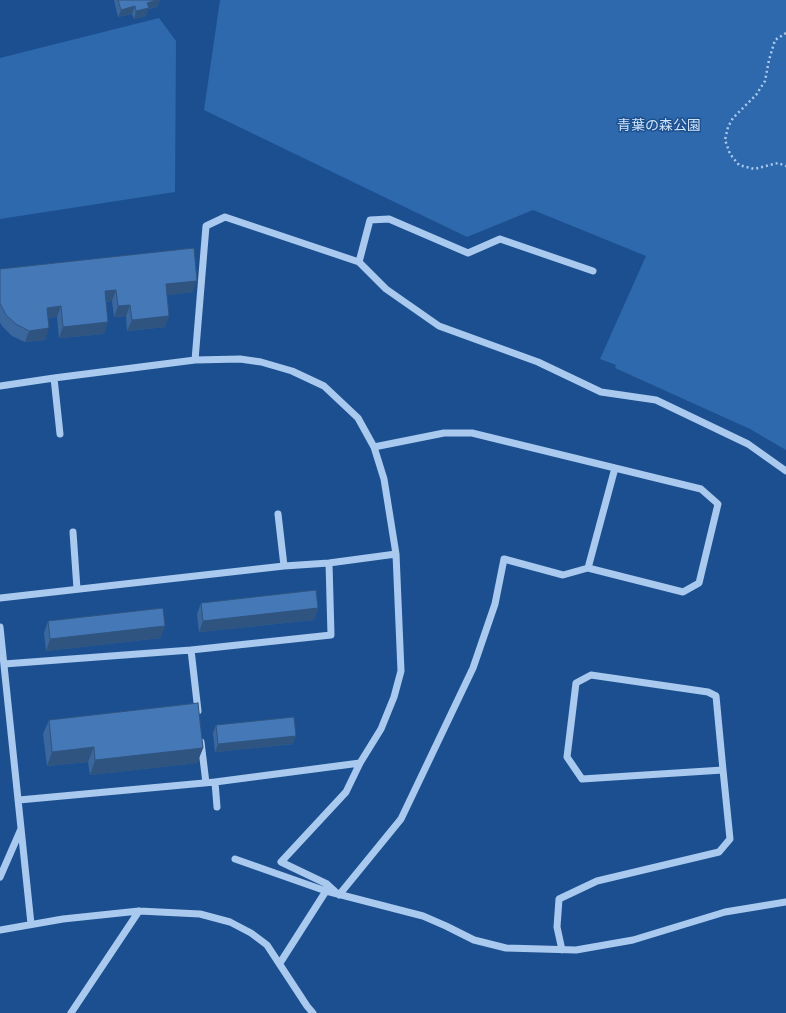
<!DOCTYPE html>
<html>
<head>
<meta charset="utf-8">
<style>
	body { margin:0 }
	canvas { display:block; background:#1b4f8f }
</style>
</head>
<body>
<canvas width="786" height="1013"></canvas>
<script>
const g = document.querySelector('canvas').getContext('2d');
g.lineJoin = 'round';
function paint(path, color) { g.fillStyle = color; g.fill(path, 'evenodd'); }
const toPath = rows => new Path2D(rows.map(r => 'M' + r).join(''));
function stroke(path, color, width, dash) { g.strokeStyle = color; g.lineWidth = width; g.lineCap = dash ? 'butt' : 'round'; g.setLineDash(dash || []); g.stroke(path); }
function label(font, color, halo, rows, align = 'center') {
  g.font = font + ' "IBM Plex Sans","Noto Sans JP",sans-serif'; g.lineWidth = 3; g.setLineDash([]); g.textBaseline = 'middle'; g.strokeStyle = halo; g.fillStyle = color; for (const [text, x, y, turn = 0] of rows) {
    g.save(); g.translate(x, y); g.rotate((+turn || 0) * Math.PI / 180); g.textAlign = isNaN(turn) ? turn : align; if (halo) g.strokeText(text, 0, 0); g.fillText(text, 0, 0); g.restore();
  }
}
const green = toPath([
	[220,0,786,0,786,450,750,429,615,368,616,365,600,359,646,256,533,210,467,237,204,110],
	[159,18,176,41,175,192,0,219,0,58]
]);
const path = toPath([
	[786,33,775,40,769,60,765,81,756,95,733,118,728,127,725,140,730,154,739,165,754,169,778,163,786,166]
]);
const minor = toPath([
	[359,262,370,220,389,219,468,253,500,239,593,271],
	[195,360,206,226,225,217,359,262,386,289,439,326,538,362,601,392,656,400,748,444,786,471],
	[54,378,60,434],
	[0,386,54,378,195,360,240,359,261,362,292,371,324,386,358,418,374,447,384,479,396,554,401,671,394,697,381,729,360,763,346,792,281,862,327,884,339,895,401,819,473,668,495,604,504,559,563,575,588,568],
	[374,447,444,433,472,433,615,468,701,489,718,504,699,583,683,592,588,568,615,468],
	[278,514,284,566],
	[73,532,77,589],
	[0,598,284,566,329,563,396,554],
	[0,627,31,924],
	[191,650,198,711],
	[4,664,191,650,331,635,329,563],
	[201,742,206,783],
	[19,800,215,782],
	[217,807,215,782,360,763],
	[235,859,326,891,423,916,446,926,474,940,506,948,576,950,633,940,725,912,786,902],
	[0,877,21,829],
	[0,930,63,919,139,911,200,914,230,922,251,933,267,945,307,1006,313,1013],
	[562,950,557,927,559,899,597,881,719,852,730,839,723,770,716,696,708,692,591,675,576,683,567,757,582,779,723,770],
	[280,963,326,891],
	[71,1013,139,911]
]);
const wall = toPath([
	[114,0,160,0,157,7,148,9,146,16,134,19,132,14,118,17],
	[0,269,193,292,167,295,165,327,127,331,126,316,114,317,112,301,106,302,104,334,59,338,57,317,48,318,45,340,25,342,12,336,2,326,0,322],
	[201,603,318,608,314,620,199,632,197,614],
	[48,621,161,638,46,651,44,633],
	[49,720,203,748,197,763,90,775,88,762,47,766,43,734],
	[216,725,293,744,215,752,213,733]
]);
const shadedWall = toPath([
	[157,0,160,0,157,7,148,9,146,16,134,19,136,11,147,3],
	[135,6,132,14,118,17,121,10],
	[197,281,193,292,161,296,166,284],
	[116,290,112,301,101,302,105,291],
	[130,305,126,316,114,317,118,306],
	[61,306,57,317,43,319,47,308],
	[169,316,165,327,127,331,132,320],
	[108,322,104,334,59,338,63,327],
	[49,328,45,340,25,342,29,331],
	[318,608,314,620,199,632,203,621],
	[165,626,161,638,46,651,50,639],
	[296,736,293,744,215,752,218,744],
	[94,747,88,762,47,766,52,752],
	[203,748,197,763,90,775,95,760]
]);
const building = toPath([
	[118,0,157,0,147,3,149,8,136,11,135,6,121,10,118,0],
	[194,248,197,281,166,284,169,316,132,320,130,305,118,306,116,290,105,291,108,322,63,327,61,306,47,308,49,328,29,331,16,324,6,315,0,303,0,269,194,248],
	[316,590,318,608,203,621,201,603,316,590],
	[163,608,165,626,50,639,48,621,163,608],
	[198,703,203,748,95,760,94,747,52,752,49,720,198,703],
	[294,717,296,736,218,744,216,725,294,717]
]);
const parkNames = [
	["青葉の森公園",659,126]
];
paint(green, '#2e69ad');
stroke(path, '#a9c9ee', 2.5, [2, 3]);
stroke(minor, '#a9c9ee', 7);
paint(wall, '#3a679d');
paint(shadedWall, '#305480');
paint(building, '#4478b7');
stroke(building, '#305480', 1);
label('14px', '#cfe3fa', '#1b4f8f', parkNames);
</script>
</body>
</html>
